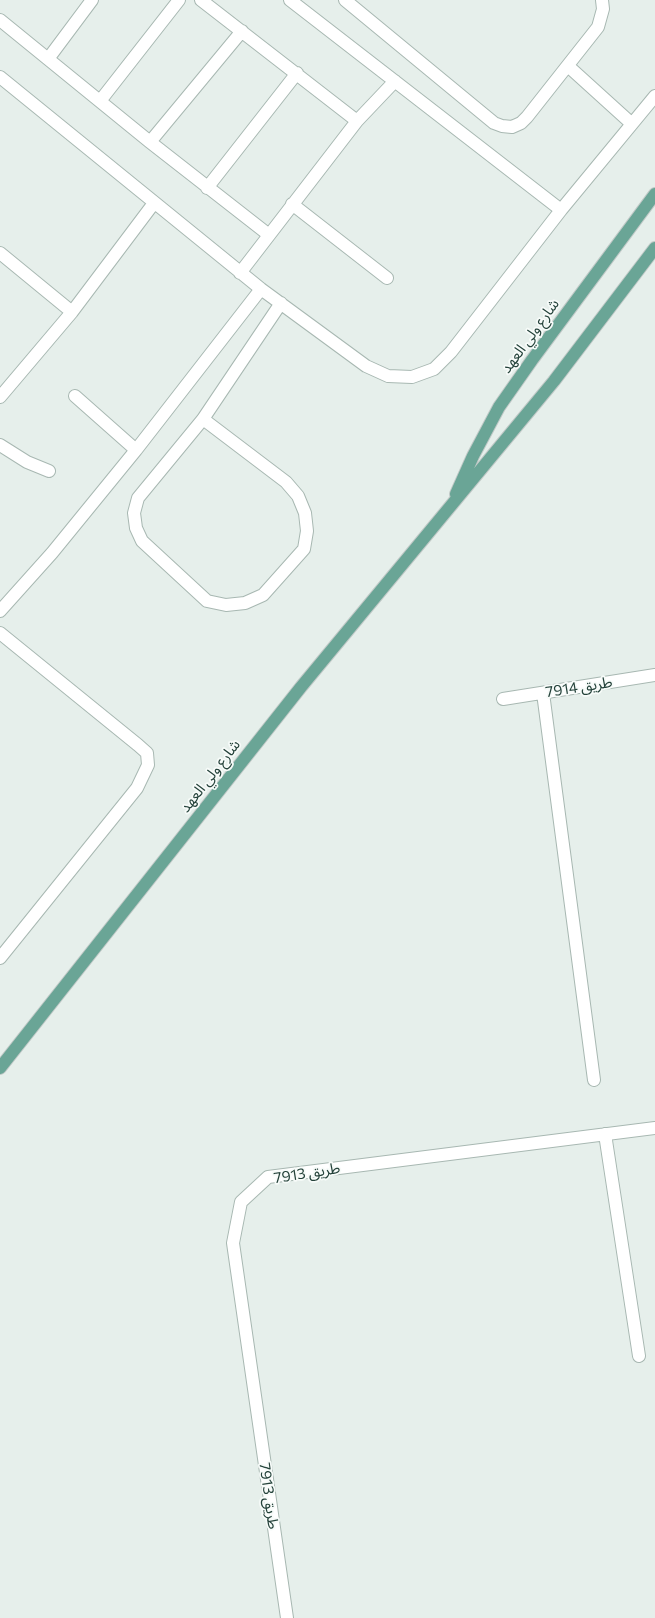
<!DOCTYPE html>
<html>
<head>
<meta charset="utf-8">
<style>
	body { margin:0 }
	canvas { display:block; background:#e6efeb }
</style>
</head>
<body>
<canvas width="655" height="1618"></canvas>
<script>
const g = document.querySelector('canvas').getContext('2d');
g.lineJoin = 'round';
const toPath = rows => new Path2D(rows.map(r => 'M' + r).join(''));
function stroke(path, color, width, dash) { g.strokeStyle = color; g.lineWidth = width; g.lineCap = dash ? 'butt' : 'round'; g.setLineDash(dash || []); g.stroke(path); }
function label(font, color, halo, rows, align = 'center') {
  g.font = font + ' Commissioner,"Noto Sans Arabic",sans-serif'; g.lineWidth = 3.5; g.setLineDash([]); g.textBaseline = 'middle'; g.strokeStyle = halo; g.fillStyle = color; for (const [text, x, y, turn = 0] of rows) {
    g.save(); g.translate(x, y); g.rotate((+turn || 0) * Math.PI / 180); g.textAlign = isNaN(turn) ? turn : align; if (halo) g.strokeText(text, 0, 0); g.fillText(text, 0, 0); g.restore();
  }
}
const service = toPath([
	[201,0,357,121],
	[290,0,561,210],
	[345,0,494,123,502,126,512,127,521,123,527,117,598,27,603,9,602,0],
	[0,20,150,142,269,235],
	[48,59,92,0],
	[568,66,632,124],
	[0,77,261,289,366,366,388,376,412,377,434,369,451,352,561,210,655,96],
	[100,101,179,0],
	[150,142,242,31],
	[207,188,297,73],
	[292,204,387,278],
	[0,253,72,312],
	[240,273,357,121,395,81],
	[75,396,136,450],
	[0,397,72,312,154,203],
	[203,419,286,482,298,496,305,513,307,531,304,549,263,595,245,603,226,605,207,601,142,541,136,528,134,513,138,498,203,419,281,303],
	[0,445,27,462,49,471],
	[0,611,52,553,136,450,261,289],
	[0,633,138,745,147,753,148,765,137,788,0,958]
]);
const minor = toPath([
	[543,693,594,1080],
	[503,699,655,675],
	[605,1134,639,1356],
	[287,1618,233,1243,241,1202,268,1177,655,1128]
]);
const primary = toPath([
	[456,494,473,456,499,407,532,360,655,194],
	[0,1068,301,687,554,381,655,248]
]);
const streetNames = [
	["شارع ولي العهد",530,336,-54],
	["طريق 7914",579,687,-9],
	["شارع ولي العهد",210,776,-52],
	["طريق 7913",307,1173,-9],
	["طريق 7913",269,1496,82]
];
stroke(service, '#a8b8b2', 14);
stroke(minor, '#a8b8b2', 14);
stroke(primary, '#c2cac8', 14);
stroke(service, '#fff', 12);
stroke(minor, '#fff', 12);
stroke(primary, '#6aa596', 12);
label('15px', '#24423a', '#f7fbf9', streetNames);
</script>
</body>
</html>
